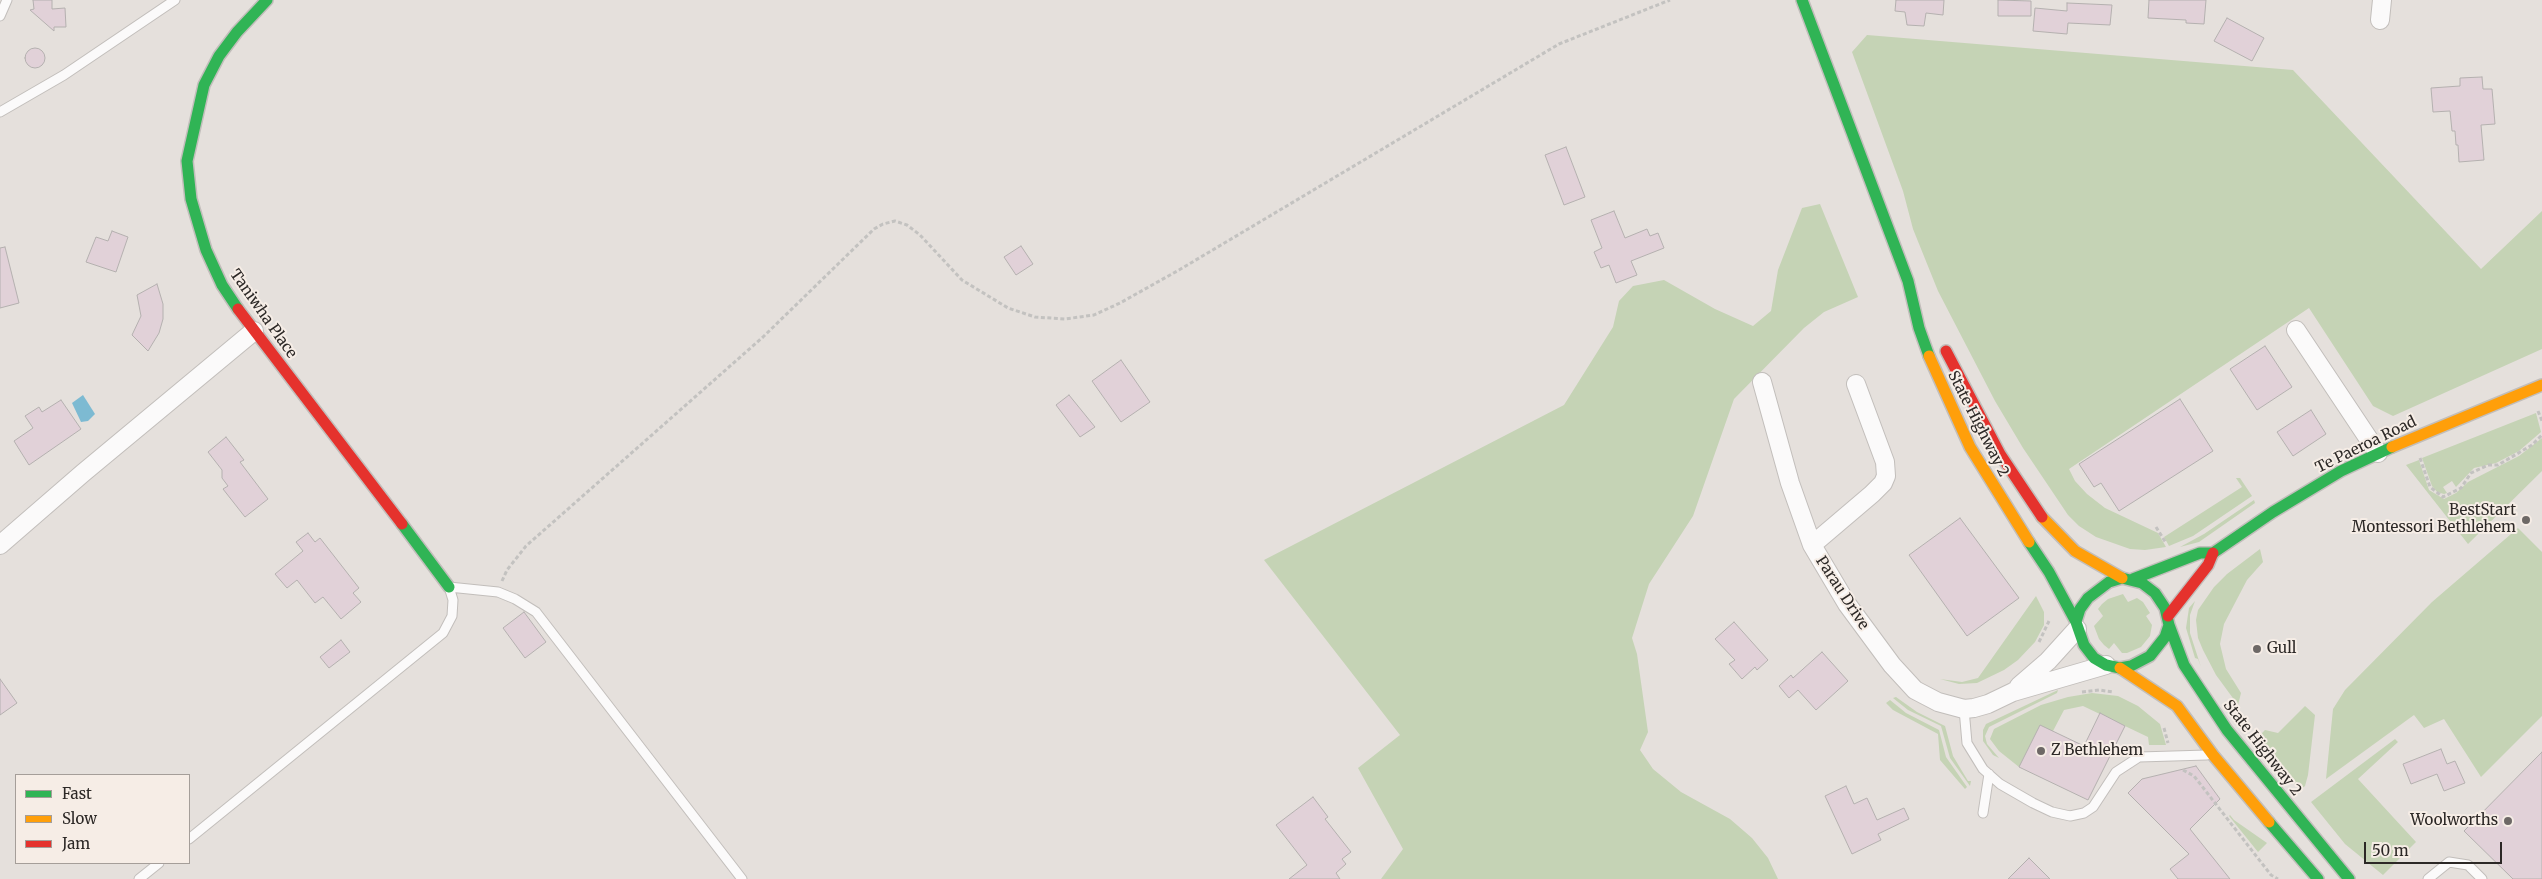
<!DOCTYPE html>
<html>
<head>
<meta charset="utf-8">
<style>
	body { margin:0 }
	#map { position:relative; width:2542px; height:879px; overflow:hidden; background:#e5e0dc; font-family:Merriweather,serif }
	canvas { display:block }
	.legend { position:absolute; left:15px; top:774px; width:175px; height:90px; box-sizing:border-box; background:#f6ede6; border:1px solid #a59e99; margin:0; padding:6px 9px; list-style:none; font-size:15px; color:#2c2826 }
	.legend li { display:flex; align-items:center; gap:10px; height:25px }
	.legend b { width:25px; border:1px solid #a59e99 }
	.scale { position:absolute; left:2364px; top:842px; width:138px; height:22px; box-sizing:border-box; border:2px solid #2c2826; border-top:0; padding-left:6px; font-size:15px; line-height:18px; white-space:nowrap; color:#2c2826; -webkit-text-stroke:4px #f6ede6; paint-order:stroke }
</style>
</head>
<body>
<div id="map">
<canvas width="2542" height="879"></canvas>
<ul class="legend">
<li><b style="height:6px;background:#30b455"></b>Fast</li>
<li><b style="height:6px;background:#ff9f0a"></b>Slow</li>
<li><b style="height:6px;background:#e5322d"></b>Jam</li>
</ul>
<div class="scale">50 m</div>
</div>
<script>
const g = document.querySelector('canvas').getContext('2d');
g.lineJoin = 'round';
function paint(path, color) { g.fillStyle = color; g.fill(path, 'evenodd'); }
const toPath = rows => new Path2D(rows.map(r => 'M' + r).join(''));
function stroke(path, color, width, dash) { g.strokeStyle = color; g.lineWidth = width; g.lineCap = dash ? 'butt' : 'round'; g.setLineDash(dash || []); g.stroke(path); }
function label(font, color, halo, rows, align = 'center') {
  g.font = font + ' Merriweather,serif'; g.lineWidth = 4; g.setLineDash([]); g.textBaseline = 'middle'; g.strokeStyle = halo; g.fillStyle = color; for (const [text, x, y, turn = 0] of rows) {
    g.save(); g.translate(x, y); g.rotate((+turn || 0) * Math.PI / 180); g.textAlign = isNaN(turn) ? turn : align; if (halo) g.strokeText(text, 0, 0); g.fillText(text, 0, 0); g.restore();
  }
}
const green = toPath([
	[1867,35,2293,70,2481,269,2542,211,2542,349,2393,416,2373,406,2309,308,2069,469,2075,481,2087,494,2105,508,2158,533,2166,547,2145,550,2130,549,2096,537,2079,526,2068,515,2023,448,1995,401,1938,291,1913,229,1903,191,1852,52],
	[1820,204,1858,297,1824,312,1804,328,1734,399,1693,516,1649,584,1632,638,1637,654,1648,732,1640,750,1653,769,1681,792,1730,819,1752,838,1768,858,1778,879,1381,879,1403,849,1358,768,1400,735,1264,560,1564,405,1613,327,1619,301,1633,286,1664,280,1715,309,1753,326,1771,311,1778,270,1802,208],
	[2536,413,2541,432,2519,451,2496,463,2474,468,2456,487,2452,481,2443,487,2447,493,2444,494,2437,492,2432,486,2422,458],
	[2542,438,2542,471,2468,544,2406,465,2419,460,2429,490,2444,499,2456,493,2468,482,2519,456],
	[2236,478,2240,478,2252,496,2193,536,2169,546,2164,537,2242,487],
	[2254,500,2255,503,2199,542,2180,547,2204,534],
	[2518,528,2542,552,2542,716,2481,777,2444,719,2424,728,2414,715,2326,779,2333,709,2345,690,2432,602],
	[2260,549,2263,562,2247,580,2224,624,2220,644,2226,669,2241,693,2238,705,2216,675,2203,650,2198,638,2196,620,2198,610,2214,587,2227,574],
	[2123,594,2128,602,2137,598,2143,602,2150,613,2146,616,2152,625,2150,636,2141,647,2127,653,2122,653,2114,643,2109,649,2104,645,2099,639,2094,626,2103,616,2098,609,2102,604,2108,599],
	[2036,596,2044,612,2044,625,2035,642,2018,660,2004,670,1977,683,1959,684,1940,679,1962,682,1978,678],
	[2195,601,2190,615,2190,633,2201,667,2198,659,2195,658,2186,628,2189,608],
	[2058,690,2057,693,1989,727,1985,736,1987,744,1999,758,1993,755,1983,741,1983,730,1986,724],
	[2092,693,2118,696,2138,706,2160,724,2166,745,2149,745,2148,737,2083,706,2064,710,2053,731,2019,767,1999,751,1990,739,1994,729,2041,705,2068,697],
	[1896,697,1917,712,1945,726,1953,756,1968,781,1971,781,1970,786,1950,758,1941,726,1908,710,1893,698],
	[1890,700,1906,713,1939,730,1946,757,1967,787,1965,789,1940,760,1938,734,1893,710,1886,703],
	[2305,706,2315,715,2308,775,2305,786,2300,790,2258,737,2265,730,2278,733],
	[2395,739,2398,742,2358,779,2416,842,2383,875,2345,844,2311,802],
	[2230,815,2234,820,2267,843,2258,852,2229,816]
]);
const water = toPath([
	[83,395,95,414,88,421,81,422,72,403]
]);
const building = toPath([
	[33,0,52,0,52,9,65,8,66,27,54,27,54,31,30,10,34,9,33,0],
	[1896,0,1944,0,1943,15,1926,13,1924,26,1907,25,1905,12,1895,11,1896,0],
	[1998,0,2031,1,2031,16,1998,16,1998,0],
	[2149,0,2206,0,2204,24,2186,23,2186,20,2148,18,2149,0],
	[2067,3,2112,5,2110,25,2068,23,2067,34,2033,31,2035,8,2067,11,2067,3],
	[2227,18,2264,38,2252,61,2214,41,2227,18],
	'25 58a10 10 0 1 1 20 0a10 10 0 1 1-20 0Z',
	[2482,77,2483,89,2492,89,2495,124,2481,125,2484,160,2459,162,2458,145,2456,145,2455,131,2452,131,2450,111,2433,112,2431,88,2460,86,2460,78,2482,77],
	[1566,147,1585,197,1564,205,1545,155,1566,147],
	[1614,211,1625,238,1647,229,1650,236,1658,233,1664,248,1631,261,1637,275,1616,283,1609,265,1601,268,1594,252,1602,248,1591,220,1614,211],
	[112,231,128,237,116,272,86,262,96,237,108,241,112,231],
	[1021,246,1033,264,1016,275,1004,257,1021,246],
	[5,247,19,303,0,308,0,248,5,247],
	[157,284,163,304,163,319,159,333,148,351,132,335,141,316,137,295,157,284],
	[2265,346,2292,387,2257,410,2230,369,2265,346],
	[1121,360,1150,402,1121,422,1092,381,1121,360],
	[1069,395,1095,427,1080,437,1056,405,1069,395],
	[2180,399,2213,451,2119,511,2101,483,2094,487,2079,464,2180,399],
	[61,400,81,429,29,465,14,441,33,428,25,416,39,407,42,412,61,400],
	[2311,410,2326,434,2293,456,2277,432,2311,410],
	[226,437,244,460,240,462,268,499,245,517,223,489,228,486,222,478,222,470,208,452,226,437],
	[1960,518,2019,598,1967,636,1909,555,1960,518],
	[308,533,315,542,320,538,359,588,353,593,361,602,341,619,323,597,315,603,297,580,287,588,275,574,303,551,296,542,308,533],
	[524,612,546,642,525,658,503,628,524,612],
	[1734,622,1768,660,1757,670,1755,667,1742,679,1729,664,1735,660,1715,639,1734,622],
	[341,640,350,652,329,668,320,657,341,640],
	[1822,652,1848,681,1816,710,1798,690,1789,698,1779,686,1791,675,1793,678,1822,652],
	[0,679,17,703,0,715,0,679],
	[2100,713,2125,726,2088,800,2019,767,2040,725,2084,746,2100,713],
	[2441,749,2447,764,2455,761,2465,783,2444,791,2437,774,2411,784,2403,764,2441,749],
	[2542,752,2542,879,2513,879,2464,831,2542,752],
	[2196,766,2220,799,2190,829,2230,879,2178,879,2170,869,2189,854,2128,793,2142,779,2196,766],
	[1846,786,1854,804,1867,798,1877,820,1904,808,1909,819,1878,834,1881,840,1852,854,1825,796,1846,786],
	[1313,797,1328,817,1325,819,1351,852,1342,859,1346,864,1336,873,1340,879,1289,879,1307,865,1276,825,1313,797],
	[2029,858,2050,879,2008,879,2029,858]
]);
const path = toPath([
	[2538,411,2542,421],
	[2420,458,2430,487,2443,497,2461,488,2471,473,2488,465,2498,465,2532,445,2542,435],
	[2156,527,2166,543],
	[502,581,507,570,526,546,763,337,874,229,883,224,895,221,907,225,920,235,962,280,1008,308,1035,317,1065,319,1094,315,1120,303,1179,270,1559,44,1670,0],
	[2039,642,2049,621],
	[2082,692,2099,690,2113,692],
	[2164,728,2168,743],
	[2183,770,2194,776,2271,875,2278,879]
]);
const lane = toPath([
	[0,16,7,0],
	[0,112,64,75,175,0],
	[1964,709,1967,743,1983,769,2000,784,2033,803,2052,812,2070,816,2084,813,2093,807,2116,772,2139,757,2207,755],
	[1983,813,1989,774],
	[189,839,443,633,452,616,453,600,449,587,498,592,515,599,536,612,742,879],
	[139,879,159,863],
	[2428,879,2449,862,2468,865,2482,879]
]);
const street = toPath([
	[2380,20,2382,0],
	[2296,330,2378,453],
	[1762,382,1790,483,1812,545,1847,604,1892,665,1915,690,1938,702,1964,709,1974,708,1988,704,2013,692,2106,665],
	[0,545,83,473,254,331],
	[1812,545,1872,494,1883,483,1886,476,1885,462,1856,384],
	[2019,686,2048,661,2077,629]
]);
const fast = toPath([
	[1802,0,1908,281,1919,328,1929,356],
	[238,309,222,285,206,250,191,199,187,161,204,85,219,56,237,32,267,0],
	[402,524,449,587],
	[2029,542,2049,572,2076,622],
	[2122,578,2142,583,2155,593,2165,608,2169,625,2165,637,2150,656,2131,666,2120,668,2106,665,2094,658,2084,645,2076,622,2080,609,2088,598,2109,582,2122,578],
	[2133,579,2200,553,2213,553,2273,512,2341,471,2392,447],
	[2169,625,2184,665,2227,730,2349,879],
	[2269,822,2318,879]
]);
const slow = toPath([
	[1929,356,1970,447,2029,542],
	[2392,447,2542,385],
	[2042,517,2075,551,2122,578],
	[2120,668,2177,706,2213,755,2269,822]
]);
const jam = toPath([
	[238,309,402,524],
	[1946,351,2000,454,2042,517],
	[2168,616,2208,565,2213,553]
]);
const markers = [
	[2526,520,5,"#6d6866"],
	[2257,649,5,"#6d6866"],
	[2041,751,5,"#6d6866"],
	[2508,821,5,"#6d6866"]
];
const streetNames = [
	["Taniwha Place",263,314,55],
	["State Highway 2",1978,424,63],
	["Te Paeroa Road",2366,445,-26],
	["Parau Drive",1842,593,57],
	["State Highway 2",2262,748,52]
];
const poiNames = [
	["BestStart",2516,511],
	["Montessori Bethlehem",2516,528],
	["Gull",2267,649,"left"],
	["Z Bethlehem",2051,751,"left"],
	["Woolworths",2498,821]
];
paint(green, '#c5d3b5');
paint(water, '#7dbad2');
paint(building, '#e1d1d8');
stroke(building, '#b4b0af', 1);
stroke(lane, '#c2bebb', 11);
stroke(street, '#c2bebb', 20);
stroke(fast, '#c2bebb', 14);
stroke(slow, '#c2bebb', 14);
stroke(jam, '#c2bebb', 14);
stroke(path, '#c3c2c0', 3, [4, 2.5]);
stroke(lane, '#fbfafa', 9);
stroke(street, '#fbfafa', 18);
stroke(fast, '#30b455', 11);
stroke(slow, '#ff9f0a', 11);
stroke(jam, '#e5322d', 11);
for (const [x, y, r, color] of markers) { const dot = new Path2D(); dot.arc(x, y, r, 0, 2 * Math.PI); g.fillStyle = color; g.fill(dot); stroke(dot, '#f6ede6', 2); }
label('15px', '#2c2826', '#f6ede6', streetNames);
label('15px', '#2c2826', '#f6ede6', poiNames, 'right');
</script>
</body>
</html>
